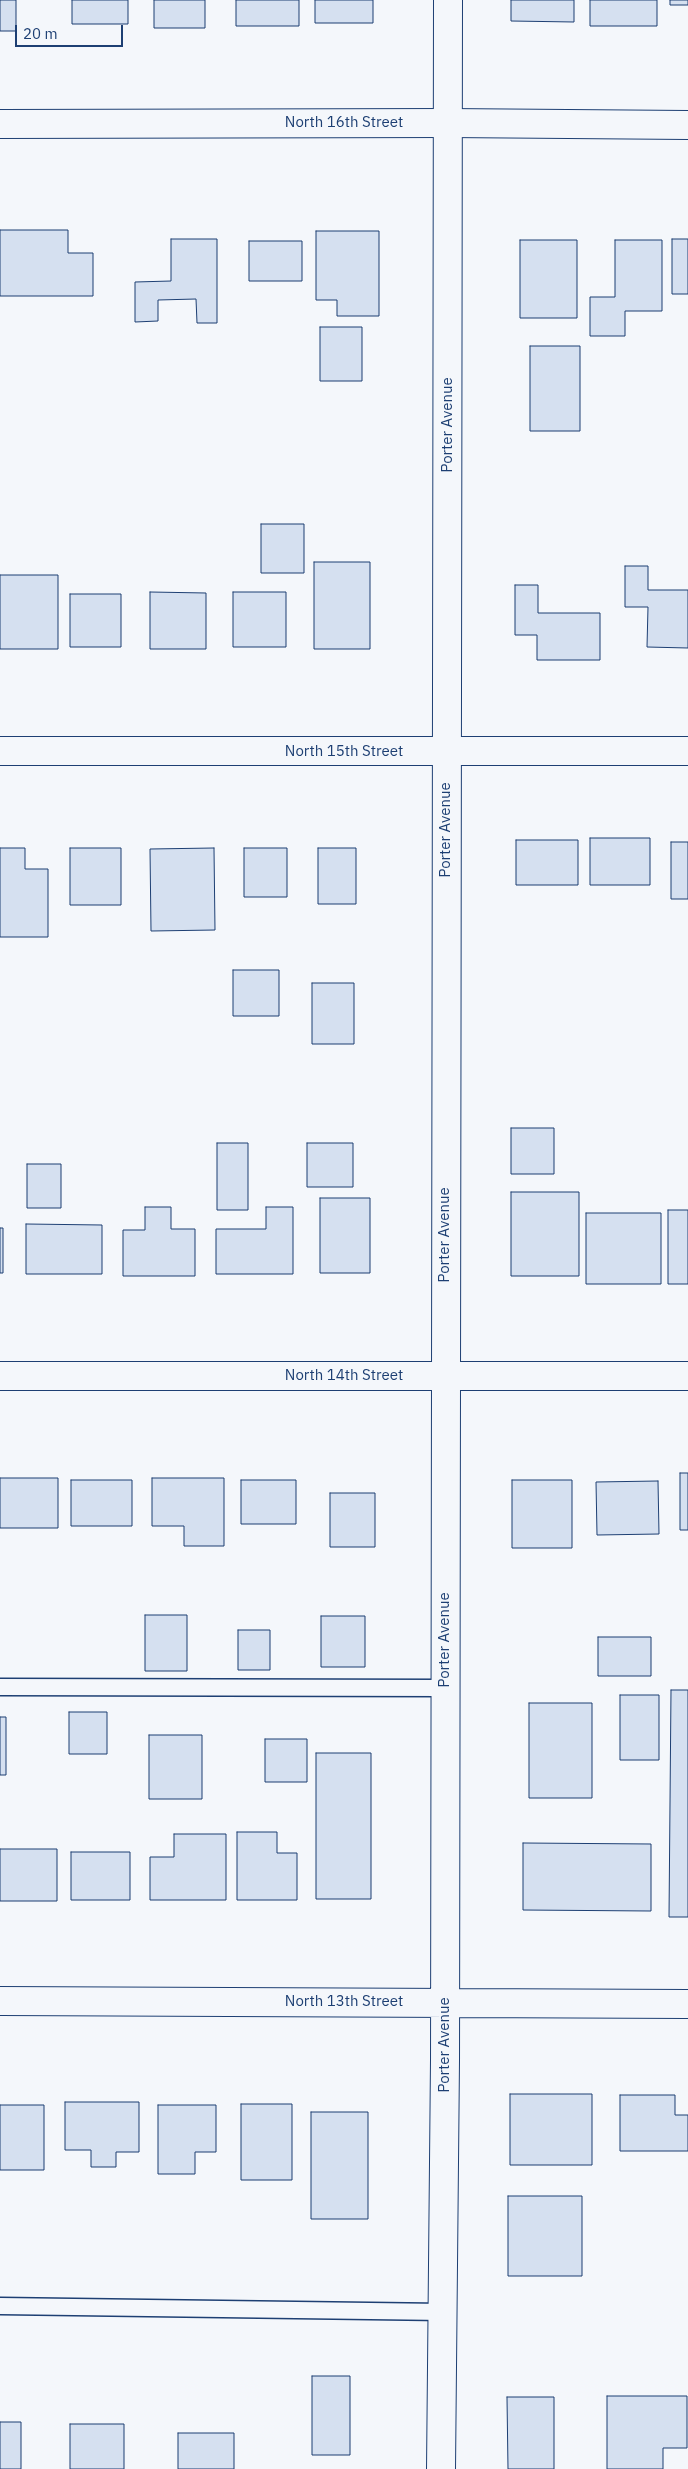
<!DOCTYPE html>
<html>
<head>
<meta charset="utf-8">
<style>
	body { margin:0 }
	#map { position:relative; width:688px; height:2469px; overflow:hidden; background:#f4f7fb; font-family:"IBM Plex Sans",sans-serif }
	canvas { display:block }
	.scale { position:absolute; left:15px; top:25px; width:108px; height:22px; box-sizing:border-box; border:2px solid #1d3f73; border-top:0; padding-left:6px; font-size:15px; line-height:18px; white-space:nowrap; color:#1d3f73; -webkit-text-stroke:4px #f4f7fb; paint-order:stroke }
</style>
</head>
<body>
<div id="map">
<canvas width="688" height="2469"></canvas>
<div class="scale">20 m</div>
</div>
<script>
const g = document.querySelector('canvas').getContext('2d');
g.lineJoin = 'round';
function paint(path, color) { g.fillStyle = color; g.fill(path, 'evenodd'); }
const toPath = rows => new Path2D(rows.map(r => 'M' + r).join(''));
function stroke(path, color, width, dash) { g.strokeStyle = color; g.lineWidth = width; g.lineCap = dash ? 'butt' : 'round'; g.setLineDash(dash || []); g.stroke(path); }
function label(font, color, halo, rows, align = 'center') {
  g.font = font + ' "IBM Plex Sans",sans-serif'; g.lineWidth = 4; g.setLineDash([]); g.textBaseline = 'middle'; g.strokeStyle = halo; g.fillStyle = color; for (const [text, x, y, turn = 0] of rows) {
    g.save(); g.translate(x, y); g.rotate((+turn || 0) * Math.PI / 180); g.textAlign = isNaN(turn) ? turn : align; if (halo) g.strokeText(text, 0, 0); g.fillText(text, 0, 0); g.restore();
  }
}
const building = toPath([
	[0,0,16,0,16,31,0,31,0,0],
	[72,0,128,0,128,24,72,24,72,0],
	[154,0,205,0,205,28,154,28,154,0],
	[236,0,299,0,299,26,236,26,236,0],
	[315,0,373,0,373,23,315,23,315,0],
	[511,0,574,0,574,22,511,21,511,0],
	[590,0,657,0,657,26,590,26,590,0],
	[670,0,688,0,688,5,670,5,670,0],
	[0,230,68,230,68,253,93,253,93,296,0,296,0,230],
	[316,231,379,231,379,316,337,316,337,300,316,300,316,231],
	[171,239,217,239,217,323,197,323,196,299,158,300,158,321,135,322,135,282,171,281,171,239],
	[672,239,688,239,688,294,672,294,672,239],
	[520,240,577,240,577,318,520,318,520,240],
	[615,240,662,240,662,311,625,311,625,336,590,336,590,297,615,297,615,240],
	[249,241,302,241,302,281,249,281,249,241],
	[320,327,362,327,362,381,320,381,320,327],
	[530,346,580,346,580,431,530,431,530,346],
	[261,524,304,524,304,573,261,573,261,524],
	[314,562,370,562,370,649,314,649,314,562],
	[625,566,648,566,648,590,688,590,688,648,647,647,648,607,625,607,625,566],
	[0,575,58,575,58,649,0,649,0,575],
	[515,585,538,585,538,613,600,613,600,660,537,660,537,635,515,635,515,585],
	[150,592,206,593,206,649,150,649,150,592],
	[233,592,286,592,286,647,233,647,233,592],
	[70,594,121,594,121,647,70,647,70,594],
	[590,838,650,838,650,885,590,885,590,838],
	[516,840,578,840,578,885,516,885,516,840],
	[671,842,688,842,688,899,671,899,671,842],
	[0,848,25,848,25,869,48,869,48,937,0,937,0,848],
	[70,848,121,848,121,905,70,905,70,848],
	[214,848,215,930,151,931,150,849,214,848],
	[244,848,287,848,287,897,244,897,244,848],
	[318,848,356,848,356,904,318,904,318,848],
	[233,970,279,970,279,1016,233,1016,233,970],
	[312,983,354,983,354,1044,312,1044,312,983],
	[511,1128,554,1128,554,1174,511,1174,511,1128],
	[217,1143,248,1143,248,1210,217,1210,217,1143],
	[307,1143,353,1143,353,1187,307,1187,307,1143],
	[27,1164,61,1164,61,1208,27,1208,27,1164],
	[511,1192,579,1192,579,1276,511,1276,511,1192],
	[320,1198,370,1198,370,1273,320,1273,320,1198],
	[145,1207,171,1207,171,1229,195,1229,195,1276,123,1276,123,1230,145,1230,145,1207],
	[266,1207,293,1207,293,1274,216,1274,216,1229,266,1229,266,1207],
	[668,1210,688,1210,688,1284,668,1284,668,1210],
	[586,1213,661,1213,661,1284,586,1284,586,1213],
	[26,1224,102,1225,102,1274,26,1274,26,1224],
	[0,1228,3,1228,3,1273,0,1273,0,1228],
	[680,1473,688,1473,688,1530,680,1530,680,1473],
	[0,1478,58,1478,58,1528,0,1528,0,1478],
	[152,1478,224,1478,224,1546,184,1546,184,1526,152,1526,152,1478],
	[71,1480,132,1480,132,1526,71,1526,71,1480],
	[241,1480,296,1480,296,1524,241,1524,241,1480],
	[512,1480,572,1480,572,1548,512,1548,512,1480],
	[658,1481,659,1534,597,1535,596,1482,658,1481],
	[330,1493,375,1493,375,1547,330,1547,330,1493],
	[145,1615,187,1615,187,1671,145,1671,145,1615],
	[321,1616,365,1616,365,1667,321,1667,321,1616],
	[238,1630,270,1630,270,1670,238,1670,238,1630],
	[598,1637,651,1637,651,1676,598,1676,598,1637],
	[671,1690,688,1690,688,1917,669,1917,671,1690],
	[620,1695,659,1695,659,1760,620,1760,620,1695],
	[529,1703,592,1703,592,1798,529,1798,529,1703],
	[69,1712,107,1712,107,1754,69,1754,69,1712],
	[0,1717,6,1717,6,1775,0,1775,0,1717],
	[149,1735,202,1735,202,1799,149,1799,149,1735],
	[265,1739,307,1739,307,1782,265,1782,265,1739],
	[316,1753,371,1753,371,1899,316,1899,316,1753],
	[237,1832,277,1832,277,1853,297,1853,297,1900,237,1900,237,1832],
	[174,1834,226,1834,226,1900,150,1900,150,1857,174,1857,174,1834],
	[523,1843,651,1844,651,1911,523,1910,523,1843],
	[0,1849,57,1849,57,1901,0,1901,0,1849],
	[71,1852,130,1852,130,1900,71,1900,71,1852],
	[510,2094,592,2094,592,2165,510,2165,510,2094],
	[620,2095,675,2095,675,2115,688,2115,688,2151,620,2151,620,2095],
	[65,2102,139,2102,139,2152,116,2152,116,2167,91,2167,91,2150,65,2150,65,2102],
	[241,2104,292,2104,292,2180,241,2180,241,2104],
	[0,2105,44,2105,44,2170,0,2170,0,2105],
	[158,2105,216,2105,216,2152,195,2152,195,2174,158,2174,158,2105],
	[311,2112,368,2112,368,2219,311,2219,311,2112],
	[508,2196,582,2196,582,2276,508,2276,508,2196],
	[312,2376,350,2376,350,2455,312,2455,312,2376],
	[607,2396,687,2396,687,2448,663,2448,663,2469,607,2469,607,2396],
	[507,2397,554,2397,554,2469,508,2469,507,2397],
	[0,2422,21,2422,21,2469,0,2469,0,2422],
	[70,2424,124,2424,124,2469,70,2469,70,2424],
	[178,2433,234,2433,234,2469,178,2469,178,2433]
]);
const service = toPath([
	[0,1687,445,1688],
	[0,2306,444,2312]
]);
const minor = toPath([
	[0,751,688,751],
	[0,1376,688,1376],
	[0,2001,688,2004],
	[441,2469,445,2060,448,0]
]);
const tertiary = toPath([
	[0,124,448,123,688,125]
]);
const streetNames = [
	["North 16th Street",344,123],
	["Porter Avenue",448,425,-90],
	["North 15th Street",344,752],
	["Porter Avenue",446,830,-90],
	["Porter Avenue",445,1235,-90],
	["North 14th Street",344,1376],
	["Porter Avenue",445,1640,-90],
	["North 13th Street",344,2002],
	["Porter Avenue",445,2045,-90]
];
paint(building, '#d5e0f0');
stroke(building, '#1d3f73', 1);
stroke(service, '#1d3f73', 19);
stroke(minor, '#1d3f73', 30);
stroke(tertiary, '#1d3f73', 30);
stroke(service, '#f4f7fb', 16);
stroke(minor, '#f4f7fb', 28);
stroke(tertiary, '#f4f7fb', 28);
label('15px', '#1d3f73', '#f4f7fb', streetNames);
</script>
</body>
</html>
